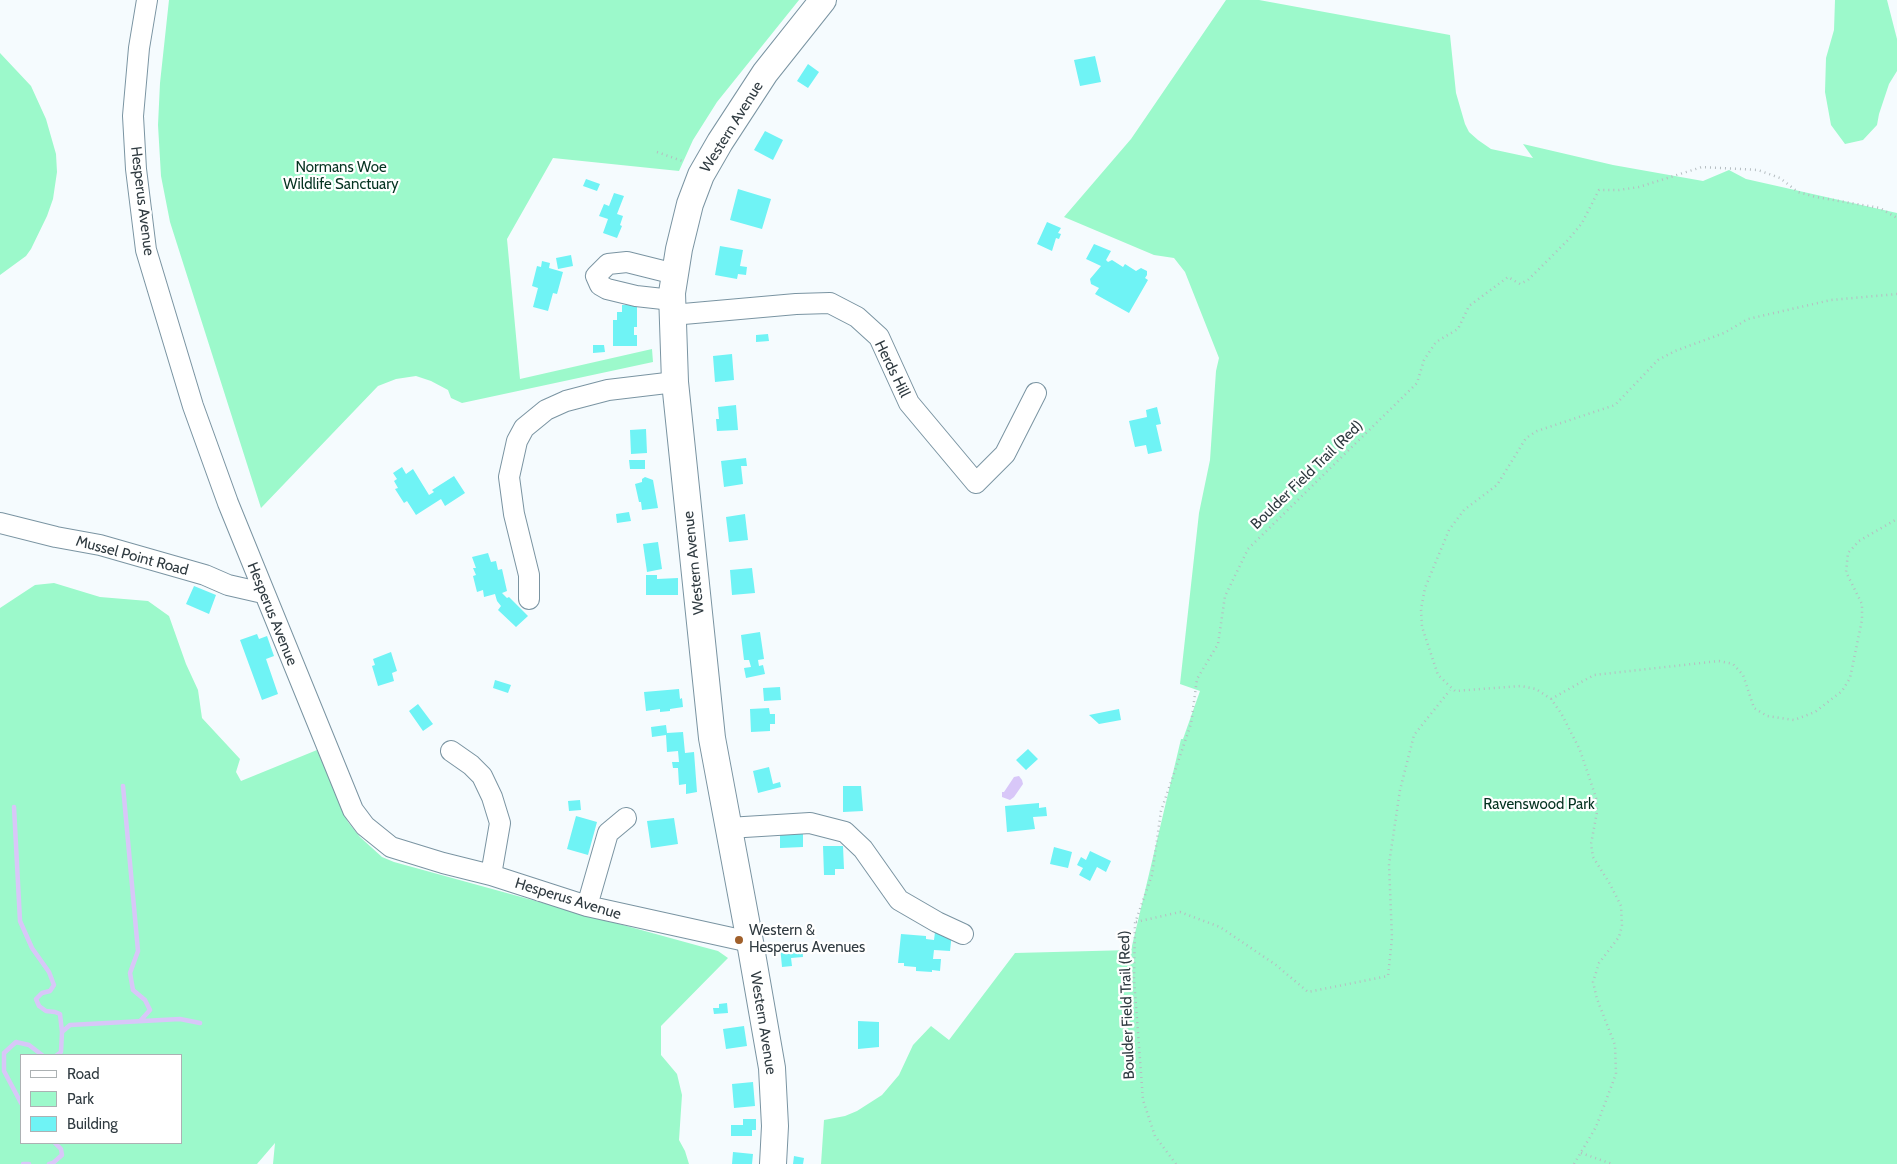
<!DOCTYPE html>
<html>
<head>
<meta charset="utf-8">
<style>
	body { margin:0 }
	#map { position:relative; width:1897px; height:1164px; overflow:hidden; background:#f5fbfe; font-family:Cabin,sans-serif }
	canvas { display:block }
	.legend { position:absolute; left:20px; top:1054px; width:162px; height:90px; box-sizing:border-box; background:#fff; border:1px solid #acb1b3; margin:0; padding:6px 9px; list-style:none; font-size:15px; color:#303b41 }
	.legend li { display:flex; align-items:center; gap:10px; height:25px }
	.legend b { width:25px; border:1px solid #acb1b3 }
</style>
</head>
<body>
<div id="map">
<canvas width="1897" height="1164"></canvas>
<ul class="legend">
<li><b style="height:6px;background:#fff"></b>Road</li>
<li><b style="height:14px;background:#9cf9cb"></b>Park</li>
<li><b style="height:14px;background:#6ff3f5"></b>Building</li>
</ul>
</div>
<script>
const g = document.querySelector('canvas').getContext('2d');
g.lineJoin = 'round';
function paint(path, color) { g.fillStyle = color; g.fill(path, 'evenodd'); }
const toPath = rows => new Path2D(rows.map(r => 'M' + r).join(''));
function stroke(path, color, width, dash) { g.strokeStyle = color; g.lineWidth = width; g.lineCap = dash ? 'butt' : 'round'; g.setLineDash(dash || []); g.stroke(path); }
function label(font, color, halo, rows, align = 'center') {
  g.font = font + ' Cabin,sans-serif'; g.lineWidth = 4.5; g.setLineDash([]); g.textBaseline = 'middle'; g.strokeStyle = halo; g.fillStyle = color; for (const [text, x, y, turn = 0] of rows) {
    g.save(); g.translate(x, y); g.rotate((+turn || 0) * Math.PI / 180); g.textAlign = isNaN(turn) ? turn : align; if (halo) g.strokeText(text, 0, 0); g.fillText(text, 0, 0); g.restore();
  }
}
const green = toPath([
	[169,0,799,0,717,102,693,140,679,171,553,158,507,239,520,379,652,349,653,362,462,403,451,398,448,390,431,381,416,376,396,379,378,386,261,508,170,222,161,176,158,125,160,83],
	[1226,0,1259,0,1450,35,1456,93,1465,124,1469,132,1478,140,1491,149,1533,158,1523,144,1613,165,1703,181,1729,170,1746,179,1897,213,1897,1164,821,1164,824,1120,845,1116,857,1111,882,1095,899,1075,913,1045,931,1026,949,1040,1015,953,1131,950,1181,739,1183,739,1200,691,1180,684,1199,513,1210,460,1216,371,1219,358,1185,272,1174,258,1154,255,1064,217,1131,139],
	[1835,0,1887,0,1897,39,1897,71,1889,84,1879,114,1877,125,1863,140,1845,144,1831,125,1825,92,1826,58,1834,30],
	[0,53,31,86,46,119,56,154,57,172,53,199,47,216,31,249,26,256,0,275],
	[54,583,100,597,148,601,169,616,186,664,198,690,202,718,240,759,236,772,241,781,317,750,348,822,360,837,382,857,394,862,703,947,718,951,728,958,661,1026,661,1055,677,1074,682,1095,679,1140,685,1151,689,1164,273,1164,275,1143,257,1164,0,1164,0,608,35,585],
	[21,1055,181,1055,181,1143,21,1143]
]);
const water = toPath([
	[1019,776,1022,780,1023,784,1014,797,1010,800,1002,797,1002,792,1004,792,1014,777]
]);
const stream = toPath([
	[123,786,138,951,130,973,133,990,145,1000,150,1010,141,1020],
	[14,807,20,921,32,948,49,972,54,985,50,991,42,993,36,999,39,1006,46,1011,55,1012,60,1014,62,1032],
	[57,1055,61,1052,62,1032,70,1025,180,1019,200,1023],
	[21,1103,4,1071,4,1053,16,1042,29,1045,42,1055],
	[23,1164,29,1164],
	[49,1164,53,1163,62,1155,61,1149,55,1143]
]);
const building = toPath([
	[1095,56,1101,82,1080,86,1074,60],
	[808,64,819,72,808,88,797,81],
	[765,131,783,140,773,160,754,150],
	[586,179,600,184,597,191,583,186],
	[738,189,771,199,762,229,730,220],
	[614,193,624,196,617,214,623,216,620,225,622,226,617,238,603,233,608,219,599,216,604,204,609,206],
	[1047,222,1061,228,1058,233,1061,234,1059,239,1056,238,1052,251,1037,244],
	[1094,244,1111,251,1106,260,1108,262,1112,260,1123,267,1125,264,1136,271,1141,268,1147,271,1147,275,1145,278,1148,280,1129,313,1095,294,1099,288,1091,284,1090,279,1101,266,1086,259],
	[720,246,743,250,740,266,747,267,746,275,738,274,737,279,715,275],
	[571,255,573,266,558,269,556,258],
	[542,261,550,263,549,268,563,272,557,294,553,293,548,311,533,307,538,288,532,286,537,266,541,267],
	[622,305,637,305,637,327,634,327,634,335,637,335,637,346,613,346,613,320,617,320,617,312,622,312],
	[768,334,769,341,756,342,756,335],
	[593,345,604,345,605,352,593,353],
	[732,354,734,380,715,382,713,356],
	[736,405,738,430,717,431,716,419,719,419,718,407],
	[1157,407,1161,424,1156,425,1162,451,1148,454,1146,445,1135,447,1129,421,1147,417,1146,410],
	[646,429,647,453,631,454,630,430],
	[746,458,747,466,741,466,743,484,724,487,721,461],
	[629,460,645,460,645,469,630,469],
	[402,467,406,474,413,469,429,495,434,492,432,490,454,476,465,493,445,506,441,499,416,515,407,501,404,503,395,489,398,488,394,481,397,479,393,473],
	[645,477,653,480,658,508,642,510,641,502,639,502,635,484,642,482,642,479],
	[629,512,631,521,617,523,616,514],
	[745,514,748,540,729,542,726,517],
	[658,542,662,569,647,572,643,544],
	[488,553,491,562,496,561,498,570,502,569,507,591,502,593,507,598,509,597,528,616,516,627,498,610,501,606,497,601,495,594,484,597,483,590,477,592,473,576,476,575,473,568,476,568,472,557],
	[752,568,755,593,732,595,730,570],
	[646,575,657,575,657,579,678,578,678,595,646,595],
	[194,586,216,595,209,614,186,604],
	[760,632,764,659,758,660,759,666,763,665,765,674,746,678,744,668,751,667,749,660,744,660,741,635],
	[257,634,259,639,267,636,274,656,266,659,278,694,262,700,240,640],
	[391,652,397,671,392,673,394,681,378,686,372,666,375,665,373,659],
	[495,680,511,685,508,693,493,688],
	[780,687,781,700,764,701,763,688],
	[679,689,680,699,682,698,683,707,670,709,670,711,660,712,660,709,646,711,644,692],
	[418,704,433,724,423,731,409,711],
	[769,708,770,714,775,714,775,724,770,724,770,731,751,732,750,709],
	[1119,709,1121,720,1099,724,1089,715],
	[666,725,667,733,683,732,685,753,694,752,697,792,686,794,686,784,679,785,678,768,673,768,672,762,679,762,678,751,667,752,666,735,652,737,651,727],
	[1028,749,1038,759,1026,770,1016,760],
	[769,767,773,784,780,782,781,787,758,793,753,771],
	[843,786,861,786,863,811,843,812],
	[580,800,581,810,569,811,568,801],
	[1039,803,1039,808,1046,807,1047,816,1033,817,1035,829,1007,832,1005,806],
	[576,816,597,822,588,855,567,849],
	[674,818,678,844,651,848,647,821],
	[803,832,803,847,780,848,780,833],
	[823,846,843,846,844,869,835,869,835,875,824,875],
	[1054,847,1072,852,1068,868,1050,864],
	[1090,851,1111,861,1106,872,1097,867,1090,881,1079,875,1083,868,1077,865,1081,857,1086,860],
	[935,932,952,933,950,951,934,950,933,959,941,959,940,971,932,970,932,972,916,971,916,967,904,966,904,963,898,963,901,934,926,936,926,939,934,940],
	[802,944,803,957,791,958,792,966,782,967,780,946],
	[727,1003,728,1013,714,1014,713,1008,719,1008,719,1004],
	[858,1021,879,1022,879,1047,858,1049],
	[744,1026,747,1046,726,1049,723,1029],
	[753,1082,755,1106,734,1108,732,1084],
	[743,1119,756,1119,756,1130,752,1130,752,1136,731,1136,731,1125,743,1125],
	[733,1152,753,1154,752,1164,732,1164],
	[794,1156,804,1158,803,1164,793,1164]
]);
const path = toPath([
	[657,152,685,162],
	[1551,699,1594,675,1719,661,1733,664,1743,675,1754,708,1767,716,1794,720,1815,712,1842,691,1850,678,1862,620,1862,604,1846,572,1848,553,1859,541,1897,519],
	[1136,922,1180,912,1220,927,1276,965,1308,992,1388,976,1392,938,1389,864,1400,790,1414,735,1450,690],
	[1581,1153,1612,1164],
	[1176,1164,1155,1136,1143,1100,1134,979,1135,923,1152,875,1161,811,1191,724,1197,679,1218,644,1225,596,1248,549,1417,383,1424,360,1436,342,1458,329,1469,306,1508,277,1520,284,1528,280,1568,240,1582,223,1599,190,1619,190,1639,187,1702,167,1758,170,1780,178,1798,192,1816,197,1880,208,1897,218],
	[1574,1164,1596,1127,1616,1074,1615,1045,1597,999,1593,982,1599,963,1619,937,1622,926,1621,906,1610,884,1593,857,1591,844,1597,812,1596,798,1580,750,1561,713,1551,699,1536,689,1521,686,1455,691,1438,675,1422,627,1421,609,1425,588,1449,530,1464,510,1497,485,1526,438,1537,431,1615,405,1658,360,1675,351,1724,333,1748,319,1831,300,1897,294]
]);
const minor = toPath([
	[147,0,139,48,133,116,136,169,146,250,193,406,228,503,353,810,365,826,391,847,443,863,491,875,587,906,750,942],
	[672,300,636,296,607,289,600,285,596,276,608,264,627,262,675,274],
	[672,315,796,304,830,303,857,317,879,337,909,403,976,483,1005,454,1036,393],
	[0,523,56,537,100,545,205,575,228,585,263,593],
	[529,599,529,575,514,514,509,477,517,441,524,428,546,410,566,401,608,390,675,382],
	[451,751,471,765,482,776,492,797,500,823,491,875],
	[728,828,810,823,845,832,863,849,899,900,937,922,963,934],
	[587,906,608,833,626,818]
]);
const major = toPath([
	[773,1164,775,1126,772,1068,750,942,712,738,675,382,672,293,679,249,690,204,701,175,720,142,765,73,823,0]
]);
const markers = [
	[739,940,5,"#a1602b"]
];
const streetNames = [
	["Western Avenue",732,127,-58],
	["Hesperus Avenue",142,201,83],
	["Herds Hill",892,369,64],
	["Boulder Field Trail (Red)",1307,475,-44],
	["Mussel Point Road",132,556,15],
	["Western Avenue",694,563,-96],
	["Hesperus Avenue",272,614,68],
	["Hesperus Avenue",568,899,17],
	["Boulder Field Trail (Red)",1127,1005,-92],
	["Western Avenue",763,1023,81]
];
const parkNames = [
	["Normans Woe",341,168],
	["Wildlife Sanctuary",341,185],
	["Ravenswood Park",1539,805]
];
const poiNames = [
	["Western &",749,931],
	["Hesperus Avenues",749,948]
];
paint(green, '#9cf9cb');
paint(water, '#d8c7f8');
stroke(stream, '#d8c7f8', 4.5);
paint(building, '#6ff3f5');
stroke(minor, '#7a94a2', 22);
stroke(major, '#7a94a2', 28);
stroke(path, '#b5bdc1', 2.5, [1, 4]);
stroke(minor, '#fff', 20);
stroke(major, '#fff', 26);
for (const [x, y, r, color] of markers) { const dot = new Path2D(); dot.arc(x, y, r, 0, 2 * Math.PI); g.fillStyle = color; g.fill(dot); stroke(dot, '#fff', 2); }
label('15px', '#303b41', '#fff', streetNames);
label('15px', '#053321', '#fff', parkNames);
label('15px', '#303b41', '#fff', poiNames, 'left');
</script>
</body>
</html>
